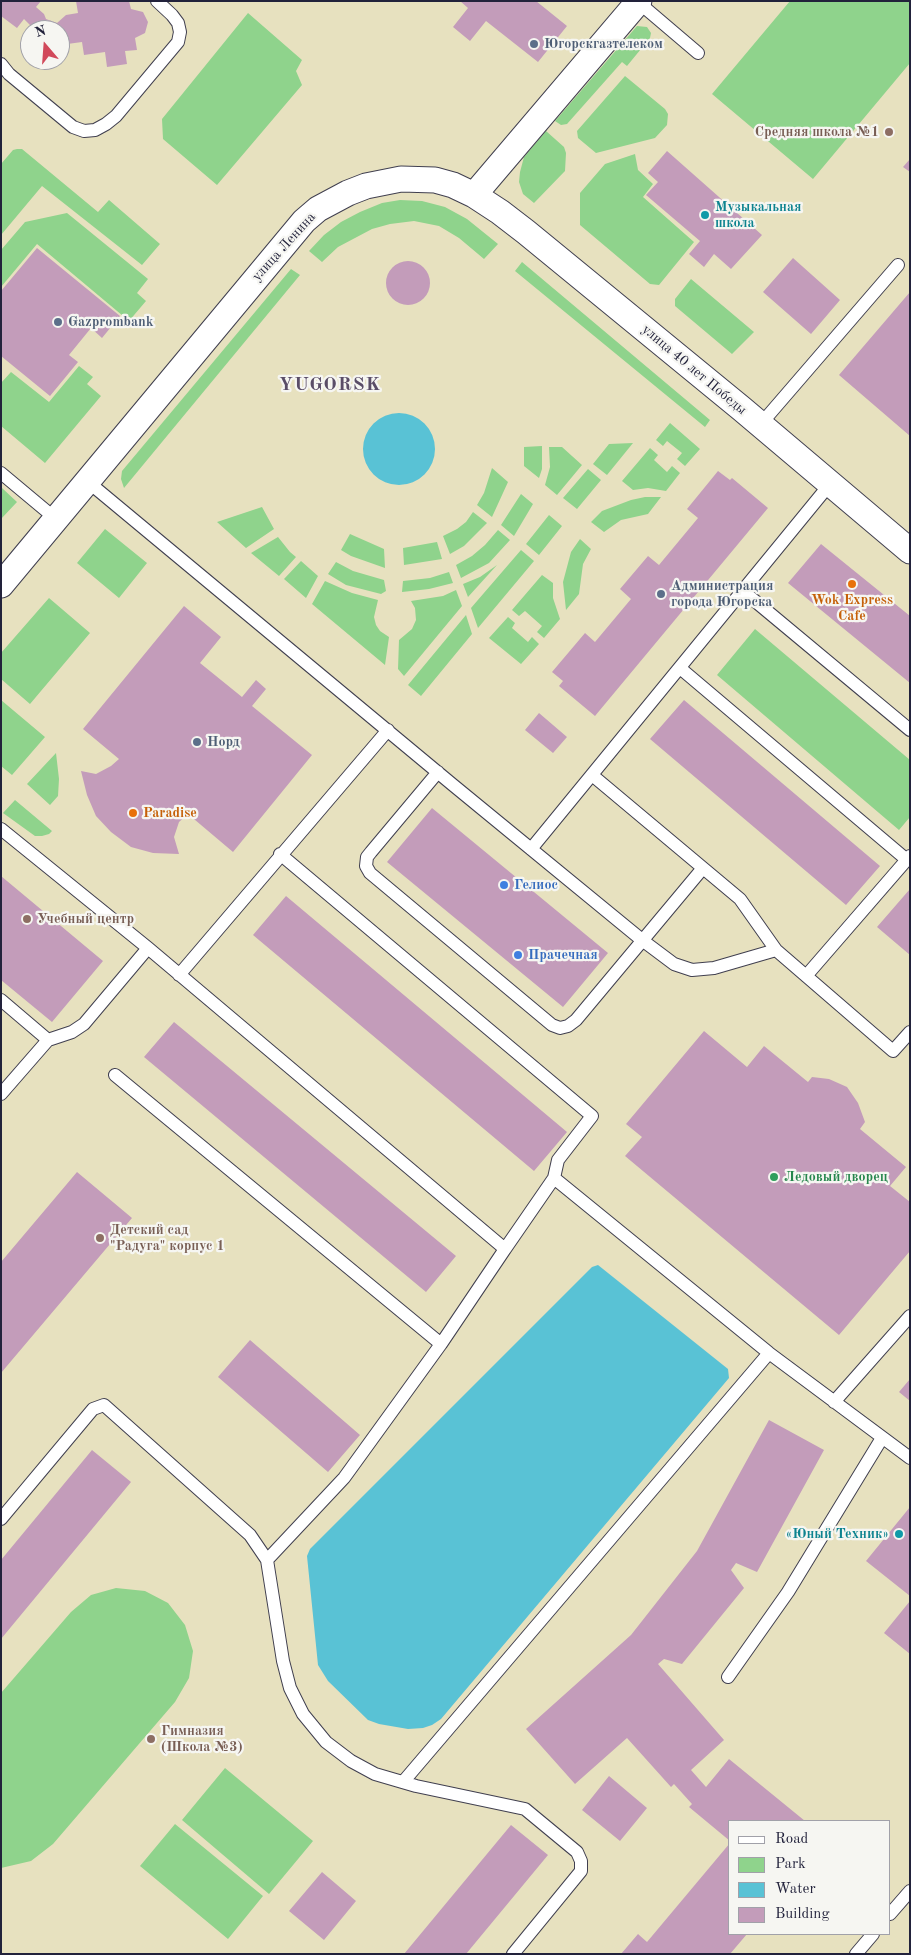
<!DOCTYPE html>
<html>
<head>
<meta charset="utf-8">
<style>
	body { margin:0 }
	#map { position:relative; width:911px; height:1955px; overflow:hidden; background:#e7e1bf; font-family:"Old Standard TT",serif }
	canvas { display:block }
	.frame { position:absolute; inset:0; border:2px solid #22223b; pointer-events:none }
	.legend { position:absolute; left:728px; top:1820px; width:162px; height:115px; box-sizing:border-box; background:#f6f6f2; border:1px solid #a1a1a9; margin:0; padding:6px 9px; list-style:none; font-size:15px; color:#22223b }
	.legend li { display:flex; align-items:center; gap:10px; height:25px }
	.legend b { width:25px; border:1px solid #a1a1a9 }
	.north { position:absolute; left:20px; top:20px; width:50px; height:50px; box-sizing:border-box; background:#f6f6f2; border:1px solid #a1a1a9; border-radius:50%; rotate:342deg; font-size:14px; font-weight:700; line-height:20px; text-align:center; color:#22223b }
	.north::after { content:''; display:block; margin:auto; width:18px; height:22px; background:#d1495b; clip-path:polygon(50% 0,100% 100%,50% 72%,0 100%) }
</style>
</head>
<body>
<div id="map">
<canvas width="911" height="1955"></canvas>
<div class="frame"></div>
<ul class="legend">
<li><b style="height:6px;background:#fff"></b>Road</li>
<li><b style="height:14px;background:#8fd38c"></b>Park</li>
<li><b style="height:14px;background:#59c2d5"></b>Water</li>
<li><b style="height:14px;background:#c39cba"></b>Building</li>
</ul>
<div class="north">N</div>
</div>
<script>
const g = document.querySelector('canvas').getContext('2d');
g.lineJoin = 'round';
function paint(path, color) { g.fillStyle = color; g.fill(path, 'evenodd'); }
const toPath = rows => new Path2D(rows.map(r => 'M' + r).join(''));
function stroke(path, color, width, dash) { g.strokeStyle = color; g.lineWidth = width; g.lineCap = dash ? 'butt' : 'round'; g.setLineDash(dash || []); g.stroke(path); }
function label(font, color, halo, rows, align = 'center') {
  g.font = font + ' "Old Standard TT",serif'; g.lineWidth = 4.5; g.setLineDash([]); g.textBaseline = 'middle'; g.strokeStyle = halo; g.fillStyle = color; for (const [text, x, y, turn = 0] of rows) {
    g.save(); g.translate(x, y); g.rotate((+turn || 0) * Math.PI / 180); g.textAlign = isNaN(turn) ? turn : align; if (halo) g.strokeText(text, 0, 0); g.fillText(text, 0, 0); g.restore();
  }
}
const green = toPath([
	[790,1,910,1,910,63,813,179,712,94],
	[248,13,302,60,296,71,302,85,217,185,163,139,162,119],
	[637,26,647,27,651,33,650,38,627,66,622,62,567,124,561,125,555,121],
	[625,76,665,109,668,114,667,125,655,138,596,153,578,138,577,131],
	[546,131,564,147,566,153,565,171,534,203,523,194,519,182,520,172,524,157],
	[17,149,22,149,98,212,109,200,160,244,142,265,42,186,1,235,1,164,13,150],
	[635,154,638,170,653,184,643,197,694,242,659,285,650,284,580,225,580,193,605,164],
	[400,200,422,201,445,207,467,219,498,244,484,259,459,238,439,226,414,221,390,224,372,229,338,247,322,262,309,251,324,235,341,222,360,212,382,203],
	[67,213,148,279,137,293,146,301,129,321,37,244,1,287,1,250,25,222],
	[522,262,710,420,705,427,515,271],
	[291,269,300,275,124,488,121,479,122,471],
	[691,279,754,332,732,354,675,306,675,299],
	[79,366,93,377,87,384,101,396,45,463,1,426,1,383,11,372,49,402],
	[670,423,700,449,685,466,677,459,682,453,667,441,663,446,656,440],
	[633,443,607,475,593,464,609,444],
	[542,446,542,469,539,478,524,466,524,447],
	[549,447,562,447,582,465,557,495,545,485,550,467],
	[650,448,658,455,654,460,667,472,672,466,680,473,666,491,648,488,633,490,622,481],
	[492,468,508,482,492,517,477,505,484,493],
	[588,469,601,480,577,509,563,498],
	[2,488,17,502,1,519,1,489],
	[521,494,533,504,514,536,501,525],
	[645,497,661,497,648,514,621,520,604,532,591,522,602,511,631,500],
	[262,507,274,529,246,548,217,522],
	[473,512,487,523,464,546,450,554,443,536,457,529,466,522],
	[549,515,562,526,539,555,526,544],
	[105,529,147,563,119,598,77,563],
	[498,530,510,540,489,563,461,578,456,565,472,556,485,545],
	[350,534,384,549,385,568,351,556,341,550],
	[278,537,290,552,296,557,279,576,251,553],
	[580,539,591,549,583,564,579,594,566,610,563,582,571,552],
	[437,542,442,559,404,565,403,548],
	[521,550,534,561,478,628,471,608],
	[301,561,318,576,306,598,284,579],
	[336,562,353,571,384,580,386,591,381,594,346,585,328,574],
	[497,565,468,597,463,584,480,577],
	[449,572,453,583,429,589,402,592,403,581,430,578],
	[542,575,553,583,553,598,560,619,544,638,537,632,542,626,525,611,519,616,512,610],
	[325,581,352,593,378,600,374,617,376,625,380,631,389,637,385,665,312,604],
	[456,590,462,606,404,676,398,669,399,640,412,629,416,620,415,608,411,601,443,596],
	[49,598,90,633,30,704,1,679,1,653],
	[466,615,472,634,421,696,408,685],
	[508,617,515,623,512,628,528,642,532,637,539,644,521,664,489,638],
	[755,629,910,760,910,817,899,830,717,675],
	[1,700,45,737,12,775,1,766],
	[56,753,59,779,58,796,50,805,27,784],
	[15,800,52,831,49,834,42,836,35,836,3,813],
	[116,1588,145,1591,168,1603,185,1625,193,1651,189,1678,175,1702,53,1844,31,1861,1,1868,1,1693,71,1612,91,1595],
	[225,1768,313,1841,269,1894,182,1820],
	[175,1824,263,1896,228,1939,140,1866]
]);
const water = toPath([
	'363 449a36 36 0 1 1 72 0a36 36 0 1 1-72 0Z',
	[598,1265,728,1369,729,1378,441,1719,432,1725,423,1728,408,1729,379,1724,368,1720,328,1681,318,1665,307,1556,310,1549,592,1267]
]);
const building = toPath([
	[1,1,41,1,36,7,44,14,46,19,57,23,66,15,78,13,76,1,129,1,131,9,143,12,148,22,145,33,135,38,137,50,125,51,127,64,107,67,105,52,84,55,82,42,60,45,60,30,35,30,24,19,17,28,1,16],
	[460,1,536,1,567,26,538,62,486,21,470,41,453,27,468,8],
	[667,151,762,235,731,269,714,254,704,267,689,254,700,241,646,195,658,182,648,173],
	[910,159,910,172,903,167],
	[37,248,120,316,102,338,91,328,69,355,78,362,50,396,1,356,1,291],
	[793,258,840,300,811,334,763,292],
	'386 283a22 22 0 1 1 44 0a22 22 0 1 1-44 0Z',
	[910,292,910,436,839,375],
	[718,471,730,480,732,478,768,508,595,716,559,686,563,681,552,672,585,633,595,642,631,599,620,589,648,556,659,565,698,518,687,509],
	[821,544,910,616,910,683,788,583],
	[184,606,221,637,200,663,242,697,256,680,266,689,252,706,312,755,233,852,188,814,179,822,174,837,179,854,153,853,131,847,111,832,96,816,87,795,81,771,96,774,111,766,119,759,83,729],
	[684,700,880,866,846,905,650,739],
	[539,713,567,737,553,753,525,730],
	[432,808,608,953,563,1007,387,862],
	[1,876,103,961,52,1022,1,980],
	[910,889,910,955,877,927],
	[286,896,567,1132,534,1171,253,935],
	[174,1022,456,1256,426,1292,144,1057],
	[704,1031,747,1067,764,1046,808,1082,812,1077,829,1079,847,1087,858,1103,865,1122,860,1129,906,1167,890,1186,910,1202,910,1251,839,1335,625,1156,642,1137,626,1124],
	[77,1172,132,1218,1,1373,1,1262],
	[250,1340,360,1435,328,1472,218,1377],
	[910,1379,910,1401,899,1392],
	[769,1420,824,1450,757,1572,736,1563,731,1570,744,1588,682,1664,664,1659,658,1664,724,1740,691,1770,706,1787,729,1759,805,1821,730,1821,730,1841,689,1807,692,1804,674,1784,671,1787,627,1738,575,1784,526,1729,631,1635,697,1551],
	[92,1450,131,1482,1,1639,1,1560],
	[910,1507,910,1596,866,1561],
	[910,1601,910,1654,884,1633],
	[609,1776,647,1808,620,1841,582,1810],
	[511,1825,548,1855,466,1954,404,1954],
	[730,1843,730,1934,747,1934,730,1954,621,1954,638,1934,647,1942],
	[322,1872,356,1901,324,1940,289,1911]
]);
const lane = toPath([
	[638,2,698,53],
	[1,64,9,74,73,127,84,131,95,130,106,124,116,116,178,42,180,32,178,23,172,15,157,1],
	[760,425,898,265],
	[1,473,56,519],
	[87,481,453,785,642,940,674,964,692,970,714,968,776,950,893,1051,910,1032],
	[743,591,910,730],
	[680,668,907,860],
	[438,772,371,852,367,857,366,866,370,873,552,1025,560,1028,568,1026,576,1020,703,868],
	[592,775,740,899,776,950],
	[1,829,148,948,505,1249,441,1344,115,1075],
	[531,849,830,484],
	[280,854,592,1116,558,1160,554,1178],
	[179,975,388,730],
	[806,976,910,856],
	[1,1000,48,1040],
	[1,1094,48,1040,72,1032,84,1024,148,948],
	[505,1249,554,1178,769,1353,910,1458],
	[834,1402,910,1316],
	[1,1519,93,1409,104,1405,250,1535,267,1560,283,1661,290,1688,303,1714,326,1742,351,1761,375,1774,416,1786,525,1809,577,1852,581,1861,581,1871,513,1954],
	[267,1560,344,1478,441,1344],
	[728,1677,788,1592,882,1438],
	[403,1782,769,1353],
	[890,1914,910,1891],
	[856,1954,873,1934]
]);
const street = toPath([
	[474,195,639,1],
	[1,585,304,221,318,209,348,193,366,186,401,179,435,180,453,185,474,195,500,212,526,232,742,409,910,551]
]);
const markers = [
	[534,44,5,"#5c6f8a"],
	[889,132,5,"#8d6e63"],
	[705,215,5,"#0f9aa8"],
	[58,322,5,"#5c6f8a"],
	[852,584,5,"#e8710a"],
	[661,594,5,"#5c6f8a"],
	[197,742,5,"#5c6f8a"],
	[133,813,5,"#e8710a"],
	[504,885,5,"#3f7fe0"],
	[27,919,5,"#8d6e63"],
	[518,955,5,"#3f7fe0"],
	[774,1177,5,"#2e9e5b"],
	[100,1238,5,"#8d6e63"],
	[899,1534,5,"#0f9aa8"],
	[151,1739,5,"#8d6e63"]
];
const serviceNames = [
	["Югорскгазтелеком",544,44],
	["Gazprombank",68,322],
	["Администрация",671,586],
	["города Югорска",671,602],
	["Норд",207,742]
];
const educationNames = [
	["Средняя школа №1",879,132,"right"],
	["Учебный центр",37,919],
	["Детский сад",110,1230],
	["\"Радуга\" корпус 1",110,1246],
	["Гимназия",161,1731],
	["(Школа №3)",161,1747]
];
const cultureNames = [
	["Музыкальная",715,207],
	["школа",715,223],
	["«Юный Техник»",889,1534,"right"]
];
const streetNames = [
	["улица Ленина",284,247,-48],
	["улица 40 лет Победы",694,370,40]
];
const foodNames = [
	["Wok Express",852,600],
	["Cafe",852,616],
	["Paradise",143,813,"left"]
];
const shopNames = [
	["Гелиос",514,885],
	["Прачечная",528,955]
];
const leisureNames = [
	["Ледовый дворец",784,1177]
];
const districtNames = [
	["YUGORSK",330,385]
];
paint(green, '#8fd38c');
paint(water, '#59c2d5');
paint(building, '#c39cba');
stroke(lane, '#403f4f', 14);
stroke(street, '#403f4f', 27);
stroke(lane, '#fff', 12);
stroke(street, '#fff', 25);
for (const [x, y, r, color] of markers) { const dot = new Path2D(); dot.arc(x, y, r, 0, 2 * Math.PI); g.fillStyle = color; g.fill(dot); stroke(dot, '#f6f6f2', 2); }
label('bold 14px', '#4e5e75', '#f6f6f2', serviceNames, 'left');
label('bold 14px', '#785e54', '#f6f6f2', educationNames, 'left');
label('bold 14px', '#0d838f', '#f6f6f2', cultureNames, 'left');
label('14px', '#22223b', '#f6f6f2', streetNames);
label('bold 14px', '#c56008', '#f6f6f2', foodNames);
label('bold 14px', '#366cbe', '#f6f6f2', shopNames, 'left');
label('bold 14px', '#27864d', '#f6f6f2', leisureNames, 'left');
g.letterSpacing = '1px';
label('bold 19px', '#5a4d67', '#f6f6f2', districtNames);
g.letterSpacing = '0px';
</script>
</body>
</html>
